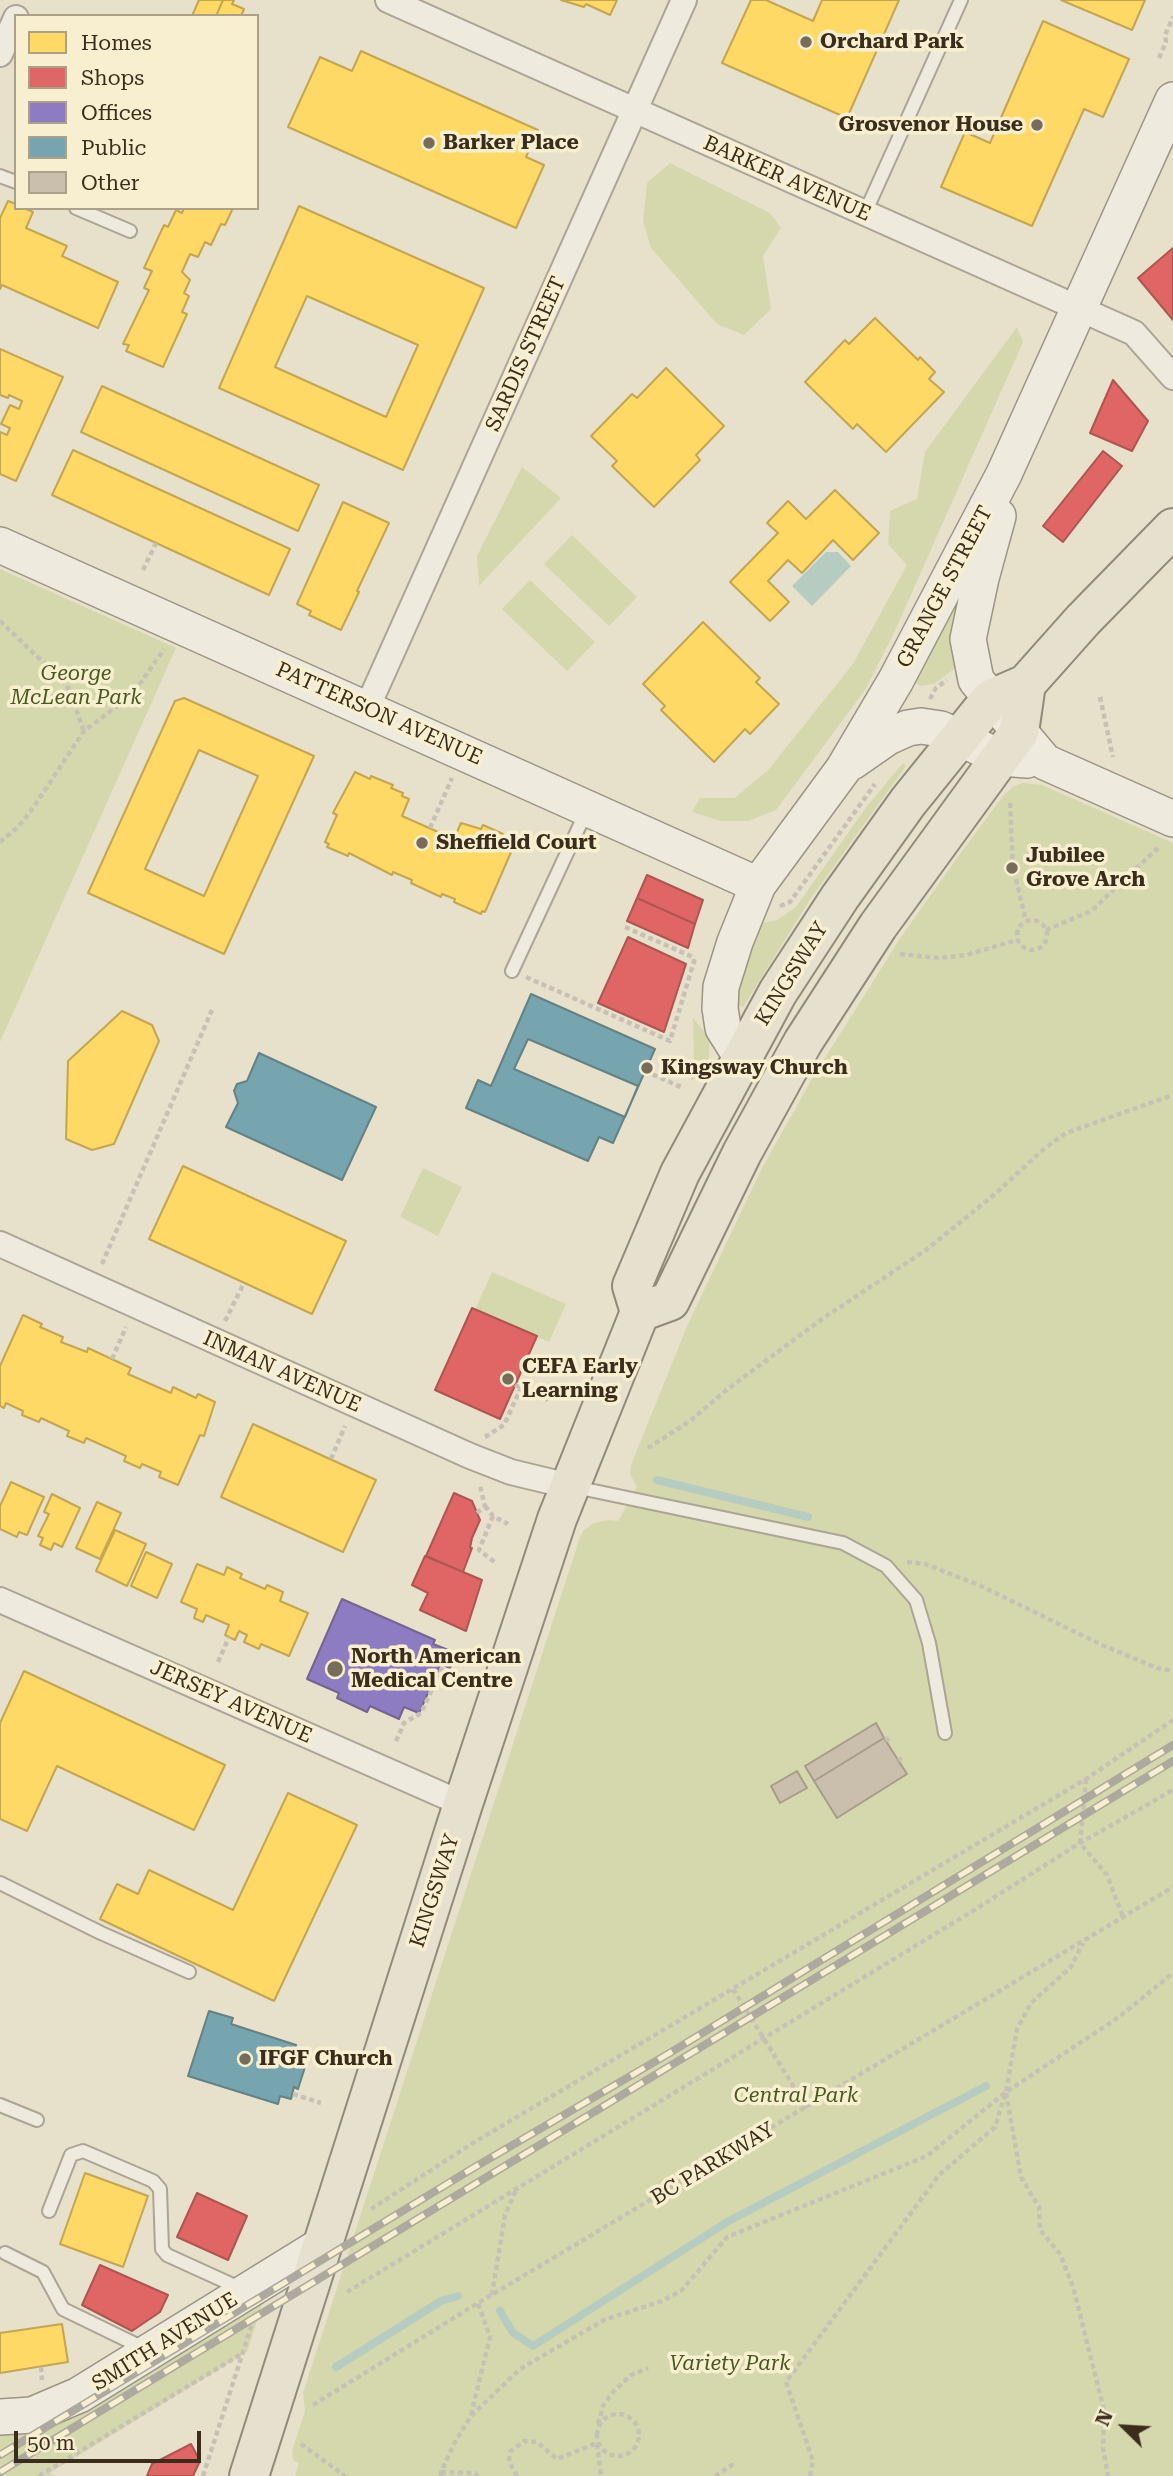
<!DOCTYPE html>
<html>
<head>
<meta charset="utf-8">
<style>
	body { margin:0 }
	#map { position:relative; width:1173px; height:2476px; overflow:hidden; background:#e7e0cb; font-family:"Roboto Serif",serif }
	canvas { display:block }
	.legend { position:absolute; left:14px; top:14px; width:245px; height:196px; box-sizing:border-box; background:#f8efd0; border:2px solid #aca188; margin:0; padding:9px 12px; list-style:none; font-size:21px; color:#3b2d1c }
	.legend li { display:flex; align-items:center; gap:14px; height:35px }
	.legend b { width:35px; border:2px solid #aca188 }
	.north { position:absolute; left:1089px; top:2392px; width:70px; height:70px; -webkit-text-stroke:5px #f8efd0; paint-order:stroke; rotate:294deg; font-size:19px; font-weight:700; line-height:28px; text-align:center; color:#3b2d1c }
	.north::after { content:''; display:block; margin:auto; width:24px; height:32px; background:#3b2d1c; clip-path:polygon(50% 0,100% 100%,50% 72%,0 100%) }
	.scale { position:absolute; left:14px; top:2431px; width:187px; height:32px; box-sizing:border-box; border:4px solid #3b2d1c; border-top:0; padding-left:9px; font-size:21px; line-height:24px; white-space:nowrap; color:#3b2d1c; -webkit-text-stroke:5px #f8efd0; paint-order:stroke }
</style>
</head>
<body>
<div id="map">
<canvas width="1173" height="2476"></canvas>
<ul class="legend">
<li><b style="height:19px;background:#ffd966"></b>Homes</li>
<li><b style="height:19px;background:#e06666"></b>Shops</li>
<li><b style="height:19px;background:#8e7cc3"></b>Offices</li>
<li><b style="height:19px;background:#76a5af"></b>Public</li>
<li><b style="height:19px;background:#cabeac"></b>Other</li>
</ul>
<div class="north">N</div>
<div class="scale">50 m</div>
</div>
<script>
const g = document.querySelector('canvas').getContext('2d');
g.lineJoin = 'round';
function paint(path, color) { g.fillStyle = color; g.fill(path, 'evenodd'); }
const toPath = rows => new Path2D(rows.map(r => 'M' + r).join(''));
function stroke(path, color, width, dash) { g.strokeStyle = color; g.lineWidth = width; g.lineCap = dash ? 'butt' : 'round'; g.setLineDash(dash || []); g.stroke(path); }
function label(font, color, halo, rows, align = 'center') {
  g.font = font + ' "Roboto Serif",serif'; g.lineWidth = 7; g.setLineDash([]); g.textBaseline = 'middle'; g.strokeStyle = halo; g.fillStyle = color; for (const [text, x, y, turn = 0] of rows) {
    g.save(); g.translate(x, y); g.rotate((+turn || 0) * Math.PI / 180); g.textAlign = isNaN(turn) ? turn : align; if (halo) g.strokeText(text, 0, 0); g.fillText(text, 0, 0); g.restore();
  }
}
const green = toPath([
	[670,163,770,213,781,228,763,256,771,309,744,335,717,324,651,248,643,221,647,183],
	[1017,327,1023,342,894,633,865,690,776,810,748,821,721,821,692,812,700,798,735,798,769,769,853,664,907,565,888,544,890,511,917,499,925,452],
	[522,467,561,498,479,586,477,556],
	[572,535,637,597,609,626,544,564],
	[0,569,176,648,0,1042],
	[530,580,595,642,567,671,502,609],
	[965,582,958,666,934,684,921,686,912,681],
	[903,763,906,766,811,898,743,1007,739,1006,738,985,759,921,763,923,777,920,796,907,867,806],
	[1023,783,1042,785,1173,843,1173,2476,295,2476,299,2463,293,2460,292,2451,305,2411,303,2393,580,1537,584,1530,594,1523,608,1520,618,1521,637,1487,630,1474,631,1465,688,1324,761,1170,813,1077,901,937,957,858,1003,796,1014,786],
	[693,1018,706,1034,709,1042,709,1057,703,1074,691,1081,694,1062],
	[423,1168,462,1187,438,1236,400,1217],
	[492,1272,566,1304,549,1342,475,1310],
	[265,2296,247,2352,50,2473,55,2476,0,2476,0,2427]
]);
const water = toPath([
	[826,552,838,552,851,566,812,606,792,586]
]);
const homes = toPath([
	[199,0,223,0,216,16,192,16,199,0],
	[223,0,234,0,232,4,244,9,241,16,216,16,223,0],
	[561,0,617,0,610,15,586,4,584,7,561,0],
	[751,0,766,0,813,21,822,0,899,0,847,118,722,63,751,0],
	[1061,0,1145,0,1132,30,1061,0],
	[1043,21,1129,59,1103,117,1084,109,1032,226,941,187,965,132,990,143,1043,21],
	[361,51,538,130,526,157,544,165,516,228,288,127,320,57,352,71,361,51],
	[8,201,16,204,16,208,24,208,33,212,26,228,67,246,62,256,118,282,98,328,2,285,0,289,0,218,8,201],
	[299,206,484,288,403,470,219,388,299,206],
	[307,296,418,345,386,417,275,367,307,296],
	[184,208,233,208,225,225,221,224,211,245,205,242,198,257,190,254,182,272,190,280,184,293,189,296,182,312,187,314,163,367,126,351,129,345,123,344,149,290,144,288,152,271,144,268,164,225,168,227,176,210,182,213,184,208],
	[875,318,918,360,920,357,935,372,929,379,944,392,886,452,857,424,853,429,805,382,845,340,849,344,875,318],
	[0,349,63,377,16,481,0,474,0,432,7,435,10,428,1,424,10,405,19,409,22,401,9,395,8,398,0,395,0,349],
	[666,368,724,426,696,455,700,460,654,507,612,466,617,461,591,436,632,394,637,398,666,368],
	[102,386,319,485,298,531,81,432,102,386],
	[73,450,290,549,269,595,52,495,73,450],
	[835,490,879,533,853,560,833,540,802,573,788,560,768,581,789,602,770,621,730,582,778,533,767,523,788,501,806,519,835,490],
	[343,502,389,523,357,591,359,592,341,630,309,615,311,611,297,604,343,502],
	[703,622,760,678,756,682,779,704,750,734,745,729,714,762,661,710,665,706,643,684,703,622],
	[184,698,314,756,224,954,88,893,175,701,184,698],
	[199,750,258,776,204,896,145,869,199,750],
	[355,772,370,779,371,776,393,785,391,788,403,793,402,796,409,799,402,816,454,839,461,823,481,829,483,825,503,834,501,837,515,843,485,912,482,911,481,914,454,902,455,899,442,894,441,897,411,883,412,880,393,872,392,875,349,853,348,856,327,847,329,844,325,842,337,815,333,813,355,772],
	[122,1011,152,1025,159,1041,114,1144,92,1150,66,1139,68,1061,122,1011],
	[183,1166,346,1241,312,1314,149,1239,183,1166],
	[23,1315,42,1324,40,1327,63,1337,61,1342,87,1352,88,1348,131,1368,128,1374,171,1393,173,1387,196,1398,198,1394,215,1402,204,1436,200,1435,178,1485,159,1477,161,1472,142,1464,140,1468,124,1461,126,1456,86,1438,84,1443,67,1436,69,1431,41,1418,39,1422,22,1415,23,1411,6,1403,4,1408,0,1406,0,1366,23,1315],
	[253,1424,376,1480,343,1552,221,1497,253,1424],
	[11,1482,44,1497,27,1535,19,1532,17,1537,0,1529,0,1506,11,1482],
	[52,1494,80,1508,62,1547,54,1543,51,1550,40,1545,43,1538,38,1536,49,1514,44,1512,52,1494],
	[97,1502,121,1513,100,1559,76,1548,97,1502],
	[115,1530,146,1544,127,1586,96,1571,115,1530],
	[146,1552,172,1564,157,1598,131,1586,146,1552],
	[197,1564,224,1575,227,1567,242,1574,240,1578,265,1589,267,1585,283,1592,280,1601,308,1613,289,1656,261,1644,259,1649,244,1642,247,1635,239,1631,235,1640,225,1635,229,1625,206,1615,203,1622,194,1618,197,1609,181,1602,197,1564],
	[24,1671,225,1765,194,1830,57,1766,27,1831,0,1819,0,1723,24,1671],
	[288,1793,357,1825,274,2001,100,1919,117,1884,138,1894,149,1870,233,1910,288,1793],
	[85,2173,148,2196,123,2267,60,2244,85,2173],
	[62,2324,68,2362,0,2373,0,2333,62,2324]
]);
const shops = toPath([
	[1173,248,1173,320,1138,278,1173,248],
	[1113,380,1148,421,1132,451,1090,433,1113,380],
	[1103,451,1122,466,1063,542,1043,526,1103,451],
	[647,875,703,900,695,924,637,898,647,875],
	[637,898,695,924,688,948,627,921,637,898],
	[628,937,686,964,664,1032,598,1003,628,937],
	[472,1308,537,1336,500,1419,435,1390,472,1308],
	[454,1493,472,1501,480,1520,472,1538,470,1548,472,1548,463,1572,426,1556,454,1493],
	[425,1556,482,1580,466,1631,420,1610,428,1593,412,1585,425,1556],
	[197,2193,247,2216,228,2260,177,2237,197,2193],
	[100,2265,168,2295,160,2312,132,2331,82,2305,100,2265],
	[191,2444,200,2461,193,2476,147,2476,152,2464,191,2444]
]);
const offices = toPath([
	[342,1599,435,1640,433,1644,456,1653,450,1668,441,1664,419,1713,404,1707,399,1719,370,1706,367,1712,337,1698,339,1693,307,1679,342,1599]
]);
const public = toPath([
	[531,994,655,1049,613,1143,599,1137,588,1161,466,1108,478,1080,491,1086,531,994],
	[528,1039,638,1086,625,1117,514,1069,528,1039],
	[259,1053,376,1107,342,1180,226,1127,238,1103,234,1091,237,1084,247,1081,259,1053],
	[209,2011,233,2018,231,2024,296,2045,291,2063,305,2067,298,2089,294,2087,291,2099,280,2096,278,2104,188,2076,209,2011]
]);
const stream = toPath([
	[657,1480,808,1517],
	[500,2311,513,2333,533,2346,727,2222,986,2086],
	[336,2367,441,2301,458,2296]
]);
const building = toPath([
	[876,1723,884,1738,814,1781,805,1766,876,1723],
	[884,1738,907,1774,837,1818,814,1781,884,1738],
	[797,1771,807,1788,780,1803,771,1786,797,1771]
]);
const path = toPath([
	[1159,58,1166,42,1165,35,1173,17],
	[143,570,156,543],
	[0,621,67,685,84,731],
	[1100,697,1113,757],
	[930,699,936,688,947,680],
	[1010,803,1013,867,1026,921],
	[430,828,452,778],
	[0,842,18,827,33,808,84,731,124,701,142,681,164,649],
	[780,906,790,902,875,784],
	'1017 935a15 15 0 1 1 30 0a15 15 0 1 1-30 0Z',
	[625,927,695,958],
	[1046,930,1091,911,1160,846],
	[900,954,939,958,966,955,1017,940],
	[526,977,670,1041,695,958],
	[645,1071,683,1088],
	[102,1264,212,1010],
	[225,1321,244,1283],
	[112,1359,126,1327],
	[515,1385,548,1400],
	[485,1437,504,1425,521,1388],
	[648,1448,690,1421,725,1391,822,1319,926,1250,995,1194,1045,1148,1066,1133,1173,1095],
	[331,1459,345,1426],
	[485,1506,493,1516,508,1524],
	[477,1513,485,1506,480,1486],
	[493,1516,479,1550,496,1563],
	[907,1562,925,1564,979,1585,1102,1645,1157,1668,1173,1671],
	[431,1650,462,1663],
	[218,1662,229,1637],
	[886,1737,888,1740,889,1738],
	[396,1741,404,1723,421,1713,447,1657],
	[898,1760,902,1758],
	[1086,1779,1080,1843,1107,1875,1123,1917],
	[733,1989,807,2108],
	[1006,2093,1021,2177,1039,2207,1040,2230,1060,2254,1073,2287,1104,2410,1103,2448,1108,2476],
	[293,2094,321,2103],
	[371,2209,473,2143,1086,1779,1173,1720],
	[347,2292,976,1909,1080,1843,1173,1790],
	[492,2295,505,2215,517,2188],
	[41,2367,42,2380],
	[313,2405,478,2303,1173,1887],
	'597 2435a21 21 0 1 1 42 0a21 21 0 1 1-42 0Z',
	[471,2415,490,2337,478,2303],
	[598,2424,604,2404,613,2392,631,2375,648,2368],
	[301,2444,345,2476],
	[597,2444,601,2476],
	[441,2472,475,2473,478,2476],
	[39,2476,243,2353],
	[203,2476,252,2324],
	[441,2476,441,2472,455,2442,471,2416,520,2369,604,2320,662,2301,681,2291,727,2237,927,2156,1006,2092,1119,2017,1173,1973],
	[517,2476,509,2461,510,2452,524,2441,537,2442,557,2459,597,2443],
	[715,2476,732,2465,731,2463],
	[810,2476,813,2461,786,2382,939,2175,995,2127,1006,2092,1017,2029,1031,2003,1071,1967,1083,1943]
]);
const lane = toPath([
	[0,176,16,182],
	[76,208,130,231],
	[865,213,961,0],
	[512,971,586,812],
	[575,1487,843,1543,886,1566,916,1600,929,1643,945,1733],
	[0,1883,101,1933,189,1972],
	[0,2105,37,2120],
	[49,2211,71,2155,83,2151,153,2181,160,2189,162,2249,167,2255,235,2286,237,2292],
	[5,2253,43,2272,63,2309,137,2345,141,2352]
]);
const street = toPath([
	[388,0,1134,333,1173,377],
	[0,54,16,18],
	[367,708,684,0],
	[0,1244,470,1456,511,1472,569,1486],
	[0,1600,463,1804]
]);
const secondary = toPath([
	[998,516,981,578,968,639,976,680,1045,762,1173,819],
	[0,545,758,885],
	[852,762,888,737,908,728,921,726,941,729,1001,758,1027,760],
	[742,1058,723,1028,720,1008,721,987,735,942,758,885,844,768,896,680,1004,474,1173,100],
	[0,2417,32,2415,79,2395,322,2245]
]);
const primary = toPath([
	[640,1312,670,1301,742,1153,803,1042,878,926,1019,732,1026,684],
	[249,2476,463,1804,557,1519,640,1312,632,1286,680,1173,778,992,840,897,908,802,991,699,1026,684,1083,620,1173,528]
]);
const rail = toPath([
	[0,2455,475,2167,673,2051,1173,1745],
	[0,2472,1173,1761]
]);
const markers = [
	[806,42,7,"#776c59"],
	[1037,125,7,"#776c59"],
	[429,143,7,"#776c59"],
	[422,843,7,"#776c59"],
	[1012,868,7,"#776c59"],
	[647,1068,7,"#776c59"],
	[508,1379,7,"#776c59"],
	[335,1669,9,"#776c59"],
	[245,2059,7,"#776c59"]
];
const poiNames = [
	["Orchard Park",820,42],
	["Grosvenor House",1023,125,"right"],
	["Barker Place",443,143],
	["Sheffield Court",436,843],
	["Jubilee",1026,856],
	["Grove Arch",1026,880],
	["Kingsway Church",661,1068],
	["CEFA Early",522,1367],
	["Learning",522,1391],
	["North American",351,1657],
	["Medical Centre",351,1681],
	["IFGF Church",259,2059]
];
const streetNames = [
	["BARKER AVENUE",787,179,24],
	["SARDIS STREET",526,354,-66],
	["GRANGE STREET",945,587,-62],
	["PATTERSON AVENUE",379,714,24],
	["KINGSWAY",792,974,-58],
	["INMAN AVENUE",282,1372,24],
	["JERSEY AVENUE",231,1702,24],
	["KINGSWAY",435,1891,-72],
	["BC PARKWAY",713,2164,-31],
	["SMITH AVENUE",165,2342,-32]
];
const parkNames = [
	["George",76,674],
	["McLean Park",76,698],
	["Central Park",796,2096],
	["Variety Park",730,2364]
];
paint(green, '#d5d8ac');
paint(water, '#b7ccc0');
paint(homes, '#ffd966');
stroke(homes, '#c4a550', 2);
paint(shops, '#e06666');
stroke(shops, '#ae5550', 2);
paint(offices, '#8e7cc3');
stroke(offices, '#756491', 2);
paint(public, '#76a5af');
stroke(public, '#648183', 2);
stroke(stream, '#b7ccc0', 8);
paint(building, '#cabeac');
stroke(building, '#a79b8a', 2);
stroke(lane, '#aca495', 16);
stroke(street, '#aca495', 28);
stroke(secondary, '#9b9484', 38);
stroke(primary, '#918a7b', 42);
stroke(path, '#c7c1b5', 4.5, [5, 3.5]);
stroke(lane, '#eeeade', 12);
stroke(street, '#eeeade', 24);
stroke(secondary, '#eeeade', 35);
stroke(primary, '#e6e0ce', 38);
stroke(rail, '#ada99e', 8);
stroke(rail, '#f8efd0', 5, [16]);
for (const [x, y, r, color] of markers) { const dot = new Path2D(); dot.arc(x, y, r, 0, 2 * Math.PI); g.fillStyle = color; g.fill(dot); stroke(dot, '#f8efd0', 2.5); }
label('bold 21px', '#3b2d1c', '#f8efd0', poiNames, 'left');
label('21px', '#3b2d1c', '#f8efd0', streetNames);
label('italic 21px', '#485921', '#f8efd0', parkNames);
</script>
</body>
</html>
